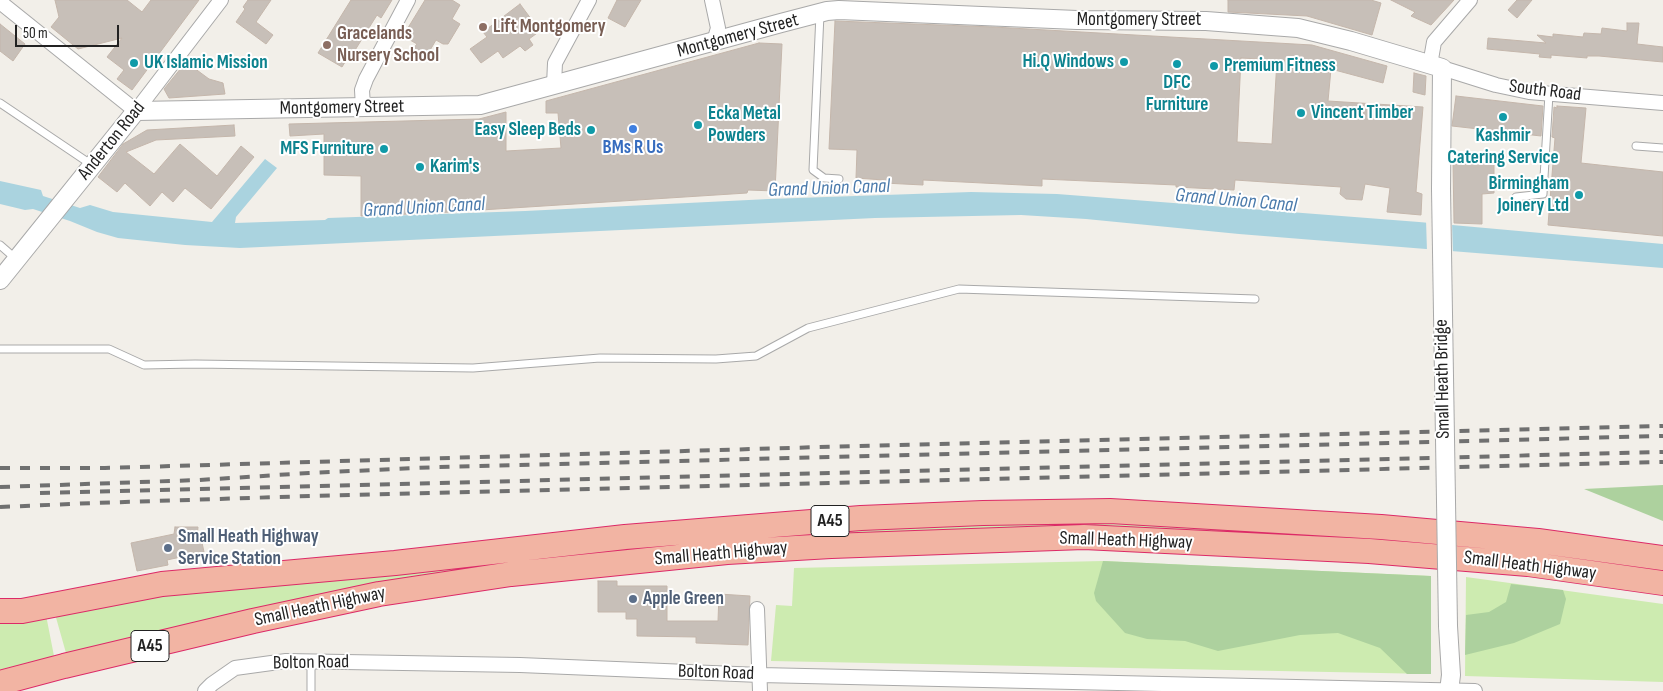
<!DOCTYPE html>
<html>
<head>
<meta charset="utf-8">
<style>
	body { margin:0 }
	#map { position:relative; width:1663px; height:691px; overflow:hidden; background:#f2efe9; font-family:"Sofia Sans Condensed",sans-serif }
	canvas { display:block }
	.scale { position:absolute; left:15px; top:25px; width:104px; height:22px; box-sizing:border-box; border:2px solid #222; border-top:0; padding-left:6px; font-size:15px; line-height:18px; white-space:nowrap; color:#222; -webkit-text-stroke:4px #fff; paint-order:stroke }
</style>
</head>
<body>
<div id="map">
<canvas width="1663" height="691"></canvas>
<div class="scale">50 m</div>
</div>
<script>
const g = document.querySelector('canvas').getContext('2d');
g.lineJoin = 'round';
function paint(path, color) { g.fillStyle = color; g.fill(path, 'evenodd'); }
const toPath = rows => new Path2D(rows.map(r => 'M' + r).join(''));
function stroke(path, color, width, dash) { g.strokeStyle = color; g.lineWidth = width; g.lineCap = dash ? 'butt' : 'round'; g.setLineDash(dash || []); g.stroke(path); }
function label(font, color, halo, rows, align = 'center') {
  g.font = font + ' "Sofia Sans Condensed",sans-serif'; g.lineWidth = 4; g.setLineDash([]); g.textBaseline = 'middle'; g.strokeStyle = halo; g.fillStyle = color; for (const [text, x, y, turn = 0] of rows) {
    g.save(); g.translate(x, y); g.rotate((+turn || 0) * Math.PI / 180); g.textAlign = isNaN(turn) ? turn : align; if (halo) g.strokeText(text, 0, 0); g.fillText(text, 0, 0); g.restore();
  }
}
const grass = toPath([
	[1073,523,1423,533,1663,568,1663,575,1349,540,682,549,66,653,55,614,182,590,631,545,860,528],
	[1103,561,1431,576,1431,674,771,661,776,605,792,606,794,568],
	[1466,577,1663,604,1663,682,1465,676],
	[46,615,54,656,0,670,0,620]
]);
const forest = toPath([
	[1663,485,1663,521,1584,489],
	[1103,561,1431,576,1431,674,1407,674,1380,648,1338,633,1300,635,1218,651,1185,641,1147,639,1125,633,1096,601,1094,593],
	[1511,584,1563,590,1566,599,1560,624,1514,643,1465,655,1466,615,1489,612,1506,602]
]);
const water = toPath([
	[265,159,277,168,236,217,235,223,325,220,328,218,525,211,769,199,971,192,1057,194,1419,222,1663,244,1663,268,1239,234,1086,219,1021,215,875,218,240,248,185,245,118,238,97,232,70,221,33,209,25,210,0,204,0,181,41,190,43,196,80,208,90,205,113,212,212,222]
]);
const pier = toPath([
	[1426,220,1452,223,1453,254,1427,252]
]);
const building = toPath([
	[55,0,127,0,142,12,151,0,199,0,132,90,117,79,124,70,107,57,122,38,78,49,51,27,59,17,55,0],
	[248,0,271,0,256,22,273,35,266,44,236,22,245,9,243,7,248,0],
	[351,0,392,0,381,18,377,15,352,55,350,54,342,67,318,53,351,0],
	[425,0,452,0,460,5,452,19,460,24,448,44,443,44,436,40,426,57,413,49,417,44,403,36,425,0],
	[617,0,641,0,625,27,608,18,617,0],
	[1228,0,1371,0,1381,3,1372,35,1307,16,1228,12,1228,0],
	[1391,0,1454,0,1431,25,1411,16,1415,12,1391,0],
	[1517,0,1532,0,1517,18,1508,10,1517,0],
	[520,4,540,31,529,39,533,45,525,51,520,46,503,58,498,51,481,63,470,49,487,37,483,32,520,4],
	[835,21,993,27,1312,45,1387,66,1383,83,1331,69,1328,101,1423,107,1416,192,1422,194,1421,215,1387,212,1390,188,1365,184,1362,200,1346,199,1340,194,1341,187,1235,180,1234,190,1176,187,1176,185,1042,179,1042,186,923,180,923,185,884,183,884,180,856,178,857,150,829,149,835,21],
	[1241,58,1277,60,1272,144,1237,142,1241,58],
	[1627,23,1639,23,1637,44,1663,47,1663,62,1599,56,1587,56,1587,58,1551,55,1551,58,1539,57,1540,54,1487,49,1488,38,1546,43,1537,35,1553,37,1553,34,1583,37,1584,33,1601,34,1602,28,1627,31,1627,23],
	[0,24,25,44,13,61,0,51,0,24],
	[759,43,782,44,775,191,748,190,747,193,434,213,361,216,361,176,324,175,324,134,290,136,289,124,479,119,506,112,506,151,561,148,558,113,546,113,546,101,759,43],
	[186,62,209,79,223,83,225,94,169,98,164,89,186,62],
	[1414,73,1426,76,1425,95,1413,92,1414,73],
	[1456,96,1543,106,1541,136,1452,126,1456,96],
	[1557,106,1586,108,1581,163,1663,172,1663,236,1548,225,1555,138,1552,137,1554,107,1557,108,1557,106],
	[234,125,235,136,156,140,126,152,154,174,180,144,217,176,241,146,254,157,211,209,185,188,173,202,162,192,150,206,125,183,117,192,98,177,123,144,147,130,234,125],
	[1494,161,1494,193,1482,194,1482,224,1454,223,1453,162,1494,161],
	[175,527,198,527,197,539,201,538,204,552,167,560,168,565,137,571,131,543,174,534,175,527],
	[598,581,617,581,617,586,667,586,667,621,718,621,719,594,750,596,748,645,696,643,696,637,637,636,637,619,626,619,626,612,598,612,598,581]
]);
const service = toPath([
	[820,14,813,170,824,178,839,179],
	[0,103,92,165],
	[1636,146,1663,148],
	[1516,197,1543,194,1549,94],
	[0,245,16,259],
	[0,349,109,349,144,365,195,364,473,368,600,358,716,359,756,356,808,328,959,289,1255,299],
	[311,691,311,661]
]);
const minor = toPath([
	[712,0,718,28,714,42],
	[0,2,136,111,221,0],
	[1430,65,1434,42,1470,0],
	[1442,68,1496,85,1529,92,1663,103],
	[554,85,555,63,589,0],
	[363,107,362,90,366,79,408,0],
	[757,609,760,691],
	[205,691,212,684,235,668,286,661,520,665,760,675,1475,691]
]);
const tertiary = toPath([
	[0,280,136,111,480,105,781,23,827,11,839,10,1077,20,1206,21,1298,28,1351,41,1442,68,1441,189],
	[1448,626,1451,675,1449,691]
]);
const trunk = toPath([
	[0,611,22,611,162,584,395,563,625,537,861,518,983,513,1110,511,1381,527,1538,541,1663,558],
	[0,683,64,666,253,621,379,594,511,574,727,552,831,546,1084,537,1369,551,1528,564,1663,583]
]);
const rail = toPath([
	[0,468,105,468,856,446,1663,426],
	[0,487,199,480,309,473,438,467,1663,436],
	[40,493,1663,452],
	[0,507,94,503,310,496,1663,462]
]);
const tertiaryBridge = toPath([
	[1441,189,1448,626]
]);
const markers = [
	[483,27,5,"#8d6e63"],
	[327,45,5,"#8d6e63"],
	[1124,62,5,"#0f9aa8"],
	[134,63,5,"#0f9aa8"],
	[1177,64,5,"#0f9aa8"],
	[1214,66,5,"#0f9aa8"],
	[1301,113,5,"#0f9aa8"],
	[1503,117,5,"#0f9aa8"],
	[698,125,5,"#0f9aa8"],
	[633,129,5,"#3f7fe0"],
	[591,130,5,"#0f9aa8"],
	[384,149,5,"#0f9aa8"],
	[420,167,5,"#0f9aa8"],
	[1579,195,5,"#0f9aa8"],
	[168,548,5,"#5c6f8a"],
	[633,599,5,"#5c6f8a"]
];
const shields = [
	[830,521,38],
	[150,646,38]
];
const shieldNames = [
	["A45",830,521],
	["A45",150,646]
];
const streetNames = [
	["Montgomery Street",1139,20],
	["Montgomery Street",738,36,-15],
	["South Road",1545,91,7],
	["Montgomery Street",342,108,-1],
	["Anderton Road",112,141,-51],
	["Small Heath Bridge",1443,379,-91],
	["Small Heath Highway",1126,541,2],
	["Small Heath Highway",721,554,-5],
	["Small Heath Highway",1530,566,7],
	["Small Heath Highway",320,607,-12],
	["Bolton Road",311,663,-1],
	["Bolton Road",716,673,2]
];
const educationNames = [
	["Lift Montgomery",493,27],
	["Gracelands",337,34],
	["Nursery School",337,56]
];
const cultureNames = [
	["Hi.Q Windows",1114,62,"right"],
	["UK Islamic Mission",144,63],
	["Premium Fitness",1224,66],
	["DFC",1177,83,"center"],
	["Furniture",1177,105,"center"],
	["Vincent Timber",1311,113],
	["Ecka Metal",708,114],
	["Powders",708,136],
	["Easy Sleep Beds",581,130,"right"],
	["Kashmir",1503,136,"center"],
	["Catering Service",1503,158,"center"],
	["MFS Furniture",374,149,"right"],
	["Karim's",430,167],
	["Birmingham",1569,184,"right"],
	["Joinery Ltd",1569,206,"right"]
];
const shopNames = [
	["BMs R Us",633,148]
];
const serviceNames = [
	["Small Heath Highway",178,537],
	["Service Station",178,559],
	["Apple Green",643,599]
];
const waterNames = [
	["Grand Union Canal",829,189,-2],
	["Grand Union Canal",1236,201,5],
	["Grand Union Canal",424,208,-3]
];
paint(grass, '#cdebb0');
paint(forest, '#add19e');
paint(water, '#aad3df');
paint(pier, '#f2efe9');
paint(building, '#c7bfb8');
stroke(building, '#c4b6ab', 1);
stroke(service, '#a9a9a9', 9);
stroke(minor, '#a9a9a9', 16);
stroke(tertiary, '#a9a9a9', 20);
stroke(trunk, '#dc2a67', 26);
stroke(service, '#fff', 7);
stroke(minor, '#fff', 14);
stroke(tertiary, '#fff', 18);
stroke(trunk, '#f2b4a3', 24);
stroke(rail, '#707070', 4, [10, 10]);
stroke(tertiaryBridge, '#a9a9a9', 20, []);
stroke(tertiaryBridge, '#fff', 18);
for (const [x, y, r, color] of markers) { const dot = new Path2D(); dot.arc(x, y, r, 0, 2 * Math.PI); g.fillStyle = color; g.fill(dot); stroke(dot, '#fff', 2); }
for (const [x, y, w] of shields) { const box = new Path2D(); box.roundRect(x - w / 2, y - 15.5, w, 31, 4); g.fillStyle = '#fff'; g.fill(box); stroke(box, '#222', 1); }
label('bold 18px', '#222', null, shieldNames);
label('19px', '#222', '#fff', streetNames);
label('bold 19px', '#785e54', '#fff', educationNames, 'left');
label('bold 19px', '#0d838f', '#fff', cultureNames, 'left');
label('bold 19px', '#366cbe', '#fff', shopNames);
label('bold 19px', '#4e5e75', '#fff', serviceNames, 'left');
label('italic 20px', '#4a7aab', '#fff', waterNames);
</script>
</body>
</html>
